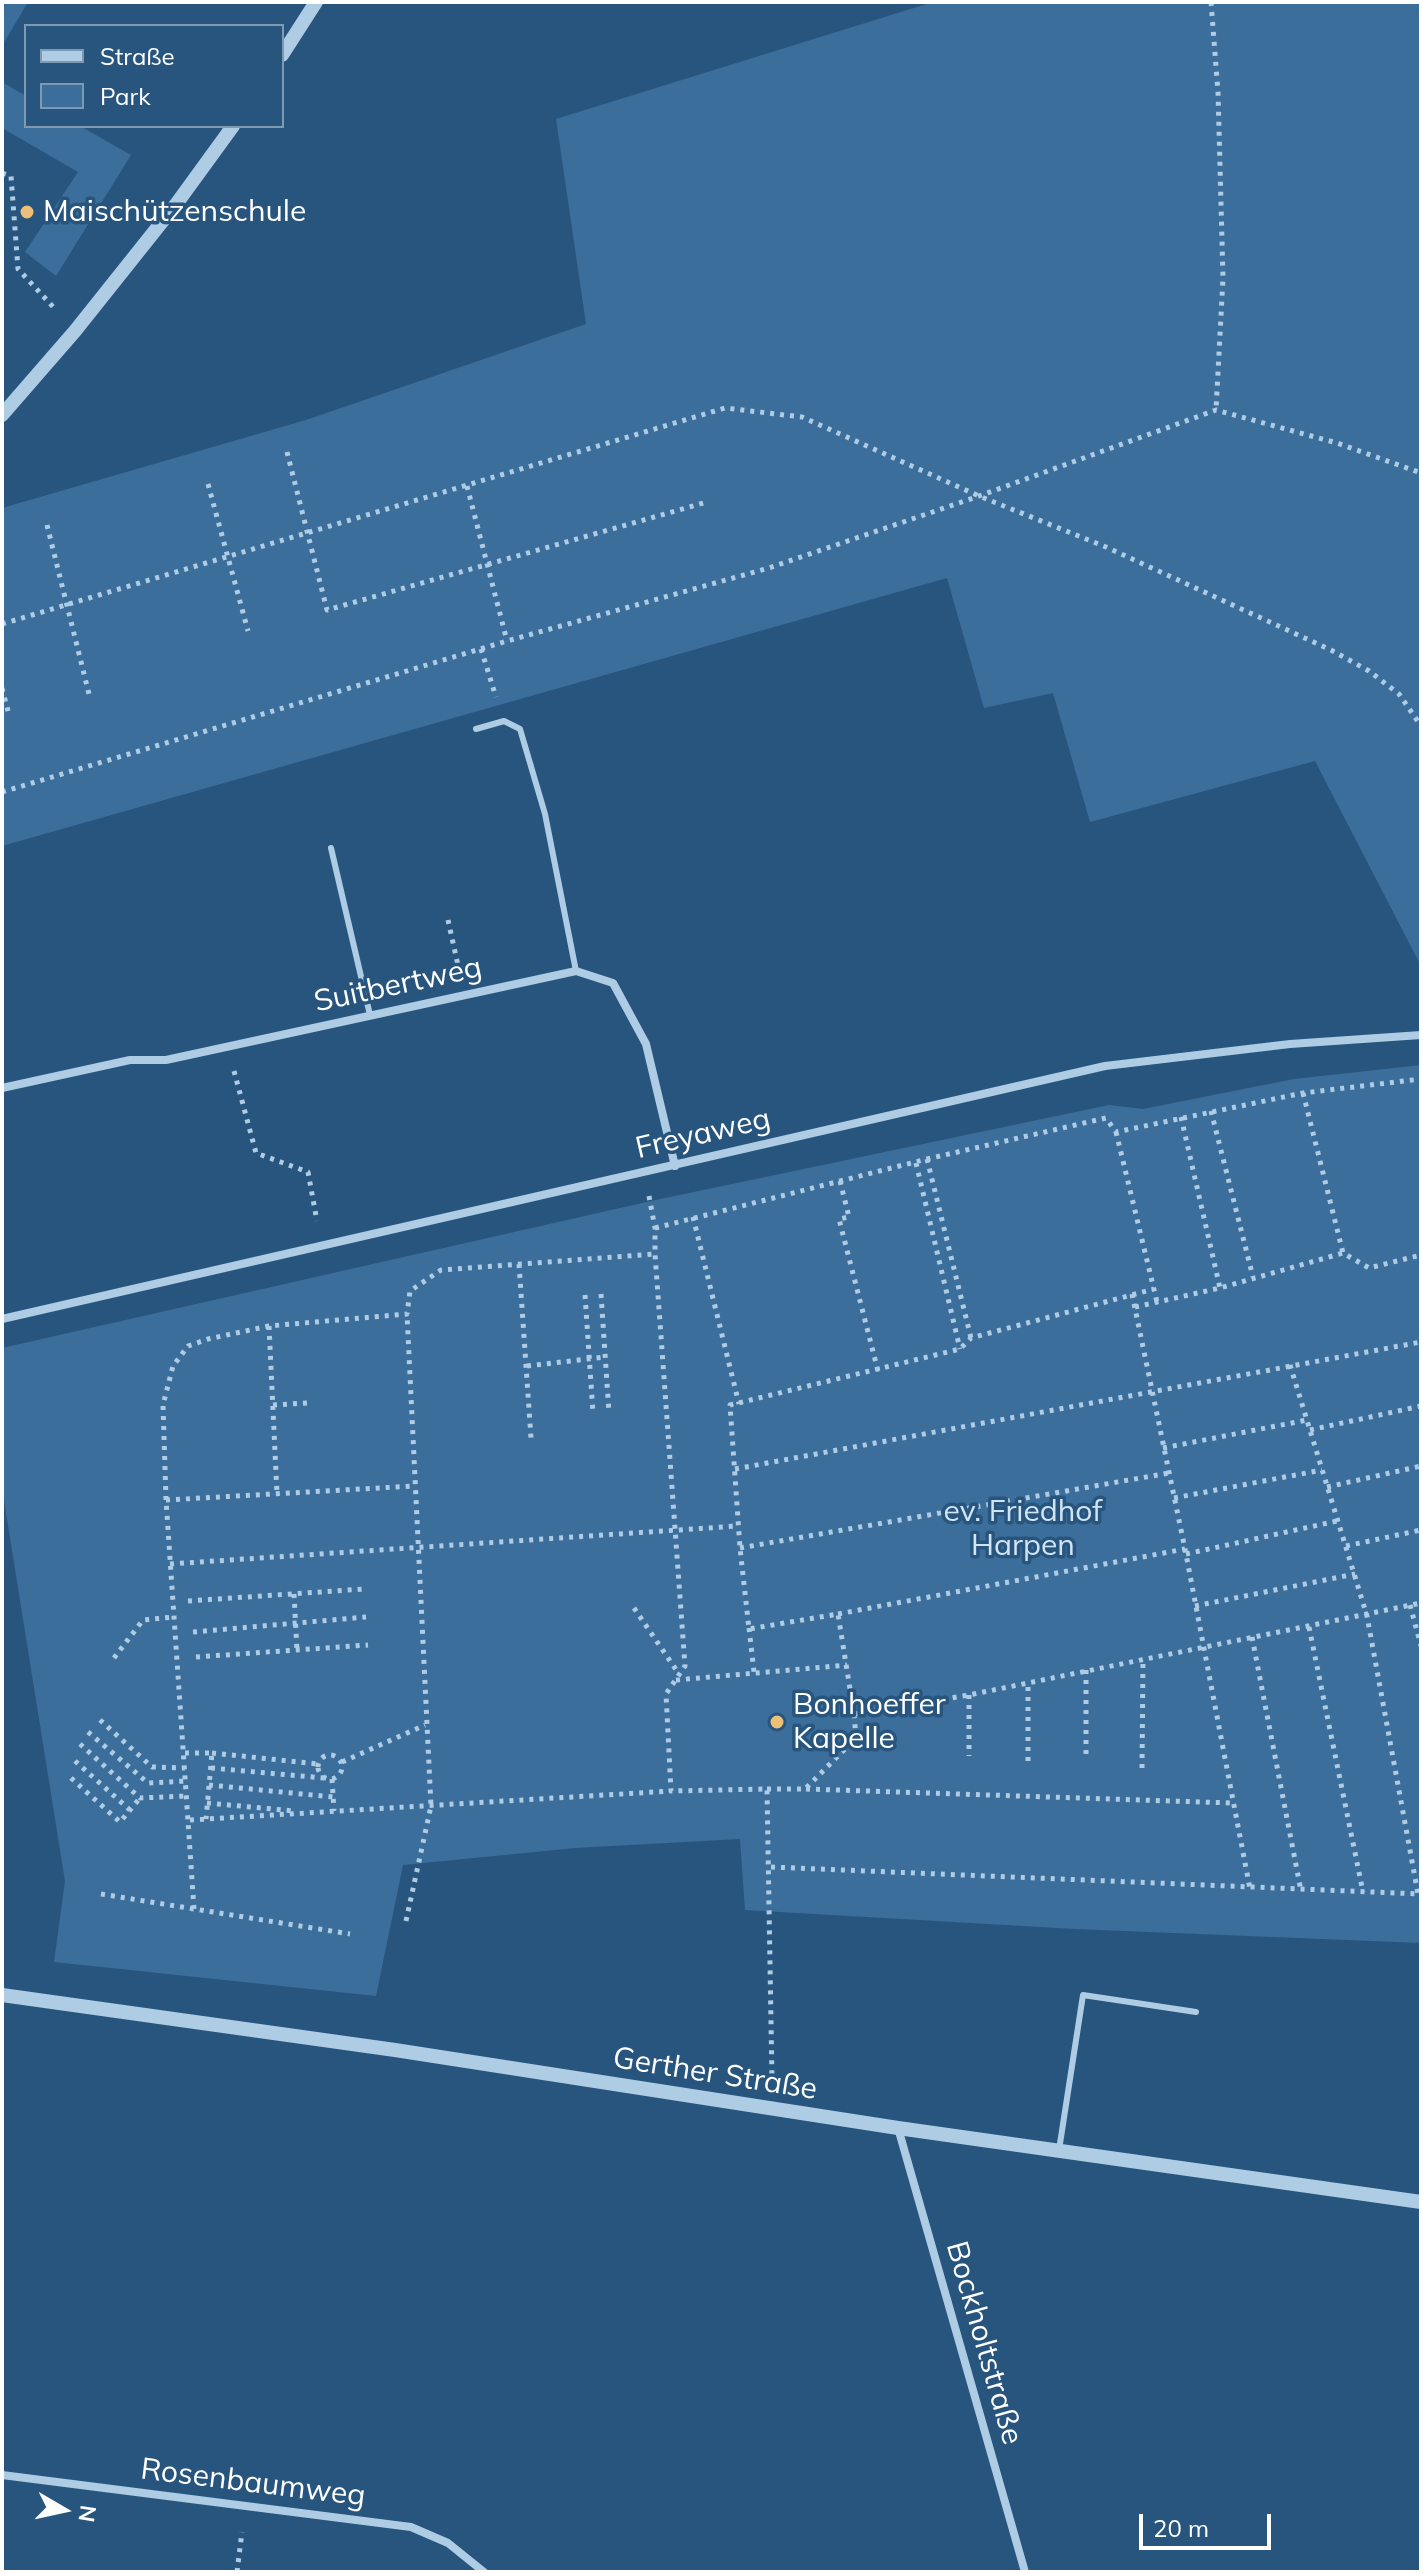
<!DOCTYPE html>
<html>
<head>
<meta charset="utf-8">
<style>
	body { margin:0 }
	#map { position:relative; width:1423px; height:2574px; overflow:hidden; background:#28557e; font-family:Mulish,sans-serif }
	canvas { display:block }
	.frame { position:absolute; inset:0; border:4px solid #fff; pointer-events:none }
	.legend { position:absolute; left:24px; top:24px; width:260px; height:104px; box-sizing:border-box; background:#28557e; border:2px solid #7e99b2; margin:0; padding:10px 14px; list-style:none; font-size:24px; color:#fff }
	.legend li { display:flex; align-items:center; gap:16px; height:40px }
	.legend b { width:40px; border:2px solid #7e99b2 }
	.north { position:absolute; left:24px; top:2470px; width:80px; height:80px; -webkit-text-stroke:6px #28557e; paint-order:stroke; rotate:99deg; font-size:22px; font-weight:700; line-height:32px; text-align:center; color:#fff }
	.north::after { content:''; display:block; margin:auto; width:28px; height:36px; background:#fff; clip-path:polygon(50% 0,100% 100%,50% 72%,0 100%) }
	.scale { position:absolute; left:1139px; top:2514px; width:132px; height:36px; box-sizing:border-box; border:4px solid #fff; border-top:0; padding-left:10px; font-size:24px; line-height:28px; white-space:nowrap; color:#fff; -webkit-text-stroke:6px #28557e; paint-order:stroke }
</style>
</head>
<body>
<div id="map">
<canvas width="1423" height="2574"></canvas>
<div class="frame"></div>
<ul class="legend">
<li><b style="height:10px;background:#afcce5"></b>Straße</li>
<li><b style="height:22px;background:#3c6e9b"></b>Park</li>
</ul>
<div class="north">N</div>
<div class="scale">20 m</div>
</div>
<script>
const g = document.querySelector('canvas').getContext('2d');
g.lineJoin = 'round';
function paint(path, color) { g.fillStyle = color; g.fill(path, 'evenodd'); }
const toPath = rows => new Path2D(rows.map(r => 'M' + r).join(''));
function stroke(path, color, width, dash) { g.strokeStyle = color; g.lineWidth = width; g.lineCap = dash ? 'butt' : 'round'; g.setLineDash(dash || []); g.stroke(path); }
function label(font, color, halo, rows, align = 'center') {
  g.font = font + ' Mulish,sans-serif'; g.lineWidth = 7; g.setLineDash([]); g.textBaseline = 'middle'; g.strokeStyle = halo; g.fillStyle = color; for (const [text, x, y, turn = 0] of rows) {
    g.save(); g.translate(x, y); g.rotate((+turn || 0) * Math.PI / 180); g.textAlign = isNaN(turn) ? turn : align; if (halo) g.strokeText(text, 0, 0); g.fillText(text, 0, 0); g.restore();
  }
}
const green = toPath([
	[2,2,28,2,2,46],
	[933,2,1421,2,1421,966,1315,761,1090,822,1053,693,984,708,947,578,2,846,2,508,306,420,586,324,556,119],
	[2,82,26,96,26,126,80,126,131,155,56,276,25,252,78,172,2,128],
	[1421,1065,1421,1943,1075,1929,745,1910,740,1839,575,1848,403,1865,376,1996,54,1962,65,1881,2,1488,2,1348,651,1201,1109,1105,1143,1109,1294,1079]
]);
const path = toPath([
	[1211,2,1218,92,1223,278,1216,410],
	[2,173,11,176,18,269,56,310],
	[287,452,327,610,707,502],
	[208,484,248,631],
	[467,486,507,641],
	[47,525,89,694],
	[2,624,725,408,802,417,979,496,1106,547,1331,650,1369,671,1399,694,1421,726],
	[481,649,496,697],
	[2,688,9,715],
	[2,792,507,641,769,568,979,496,1216,410,1337,443,1421,473],
	[448,920,459,970],
	[234,1071,256,1153,308,1172,317,1221],
	[1303,1093,1343,1253,1369,1268,1421,1255],
	[1211,1111,1253,1277],
	[1181,1117,1220,1288],
	[1116,1132,1157,1302],
	[927,1159,971,1338],
	[916,1163,960,1349],
	[840,1181,849,1217,839,1219,878,1371],
	[649,1196,655,1228,655,1254,685,1666,666,1694,671,1791,767,1789,772,2080],
	[693,1217,739,1404],
	[655,1228,927,1159,1106,1118,1116,1132,1303,1093,1421,1079],
	[519,1264,531,1438],
	[601,1294,609,1413],
	[1132,1294,1185,1549,1250,1889],
	[585,1295,593,1413],
	[1135,1307,1220,1288,1343,1253],
	[269,1326,277,1494],
	[1290,1365,1367,1616,1418,1894],
	[527,1366,605,1357],
	[273,1405,307,1403],
	[1310,1430,1421,1406],
	[1163,1448,1307,1420],
	[735,1469,1421,1342],
	[1327,1487,1421,1466],
	[1174,1498,1322,1470],
	[166,1500,414,1486],
	[1346,1546,1421,1530],
	[740,1548,1169,1473],
	[1186,1554,1337,1521],
	[170,1564,738,1526],
	[294,1594,297,1651],
	[188,1601,364,1589],
	[1410,1605,1421,1646],
	[1195,1606,1355,1574],
	[634,1608,679,1674],
	[838,1614,1185,1549],
	[1309,1627,1363,1892],
	[749,1628,754,1672],
	[193,1632,366,1617],
	[1252,1637,1301,1891],
	[196,1657,368,1645],
	[114,1658,143,1620,174,1617],
	[1086,1670,1086,1760],
	[676,1680,847,1665],
	[969,1695,969,1756],
	[854,1714,969,1695,1421,1603],
	[100,1720,152,1767,185,1768],
	[88,1732,148,1783,186,1781],
	[80,1744,140,1798,188,1796],
	[185,1753,212,1753,206,1819],
	[212,1753,318,1764],
	'318 1767a12 12 0 1 1 24 0a12 12 0 1 1-24 0Z',
	[75,1761,130,1810],
	[1028,1761,1028,1682],
	[342,1762,425,1725],
	[211,1768,324,1778],
	[1142,1768,1143,1660],
	[71,1778,120,1822,140,1798],
	[332,1779,334,1811],
	[209,1785,333,1797],
	[767,1789,805,1789,856,1738,854,1714,838,1614,749,1629,740,1548,730,1405,960,1349,971,1338,1154,1289],
	[806,1789,1232,1803],
	[207,1803,294,1811],
	[190,1820,671,1791],
	[771,1867,1421,1894],
	[101,1894,350,1934],
	[194,1909,166,1500,163,1405,173,1366,188,1346,208,1339,269,1326,407,1314,410,1291,441,1270,655,1254],
	[406,1921,431,1806,407,1314],
	[237,2572,242,2532]
]);
const service = toPath([
	[476,729,504,721,520,729,545,814,576,971],
	[331,848,370,1015],
	[1059,2150,1083,1995,1196,2012]
]);
const minor = toPath([
	[2,1088,130,1060,166,1060,576,971,613,983,646,1044,675,1166],
	[2,1319,1105,1066,1290,1044,1421,1035],
	[898,2128,1025,2572],
	[2,2475,411,2527,448,2543,484,2572]
]);
const tertiary = toPath([
	[282,55,316,2],
	[2,415,75,331,177,203,233,126],
	[2,1995,395,2050,898,2128,1421,2202]
]);
const markers = [
	[27,212,8,"#ecc076"],
	[777,1722,8,"#ecc076"]
];
const poiNames = [
	["Maischützenschule",43,212],
	["Bonhoeffer",793,1705],
	["Kapelle",793,1739]
];
const streetNames = [
	["Suitbertweg",398,985,-12],
	["Freyaweg",703,1134,-13],
	["Gerther Straße",715,2074,9],
	["Bockholtstraße",984,2343,74],
	["Rosenbaumweg",253,2483,7]
];
const parkNames = [
	["ev. Friedhof",1023,1512],
	["Harpen",1023,1546]
];
paint(green, '#3c6e9b');
stroke(path, '#afcce5', 5, [4, 6]);
stroke(service, '#afcce5', 6);
stroke(minor, '#afcce5', 8);
stroke(tertiary, '#afcce5', 14);
for (const [x, y, r, color] of markers) { const dot = new Path2D(); dot.arc(x, y, r, 0, 2 * Math.PI); g.fillStyle = color; g.fill(dot); stroke(dot, '#28557e', 3); }
label('30px', '#fff', '#28557e', poiNames, 'left');
label('30px', '#fff', '#28557e', streetNames);
label('30px', '#d1e4f4', '#28557e', parkNames);
</script>
</body>
</html>
